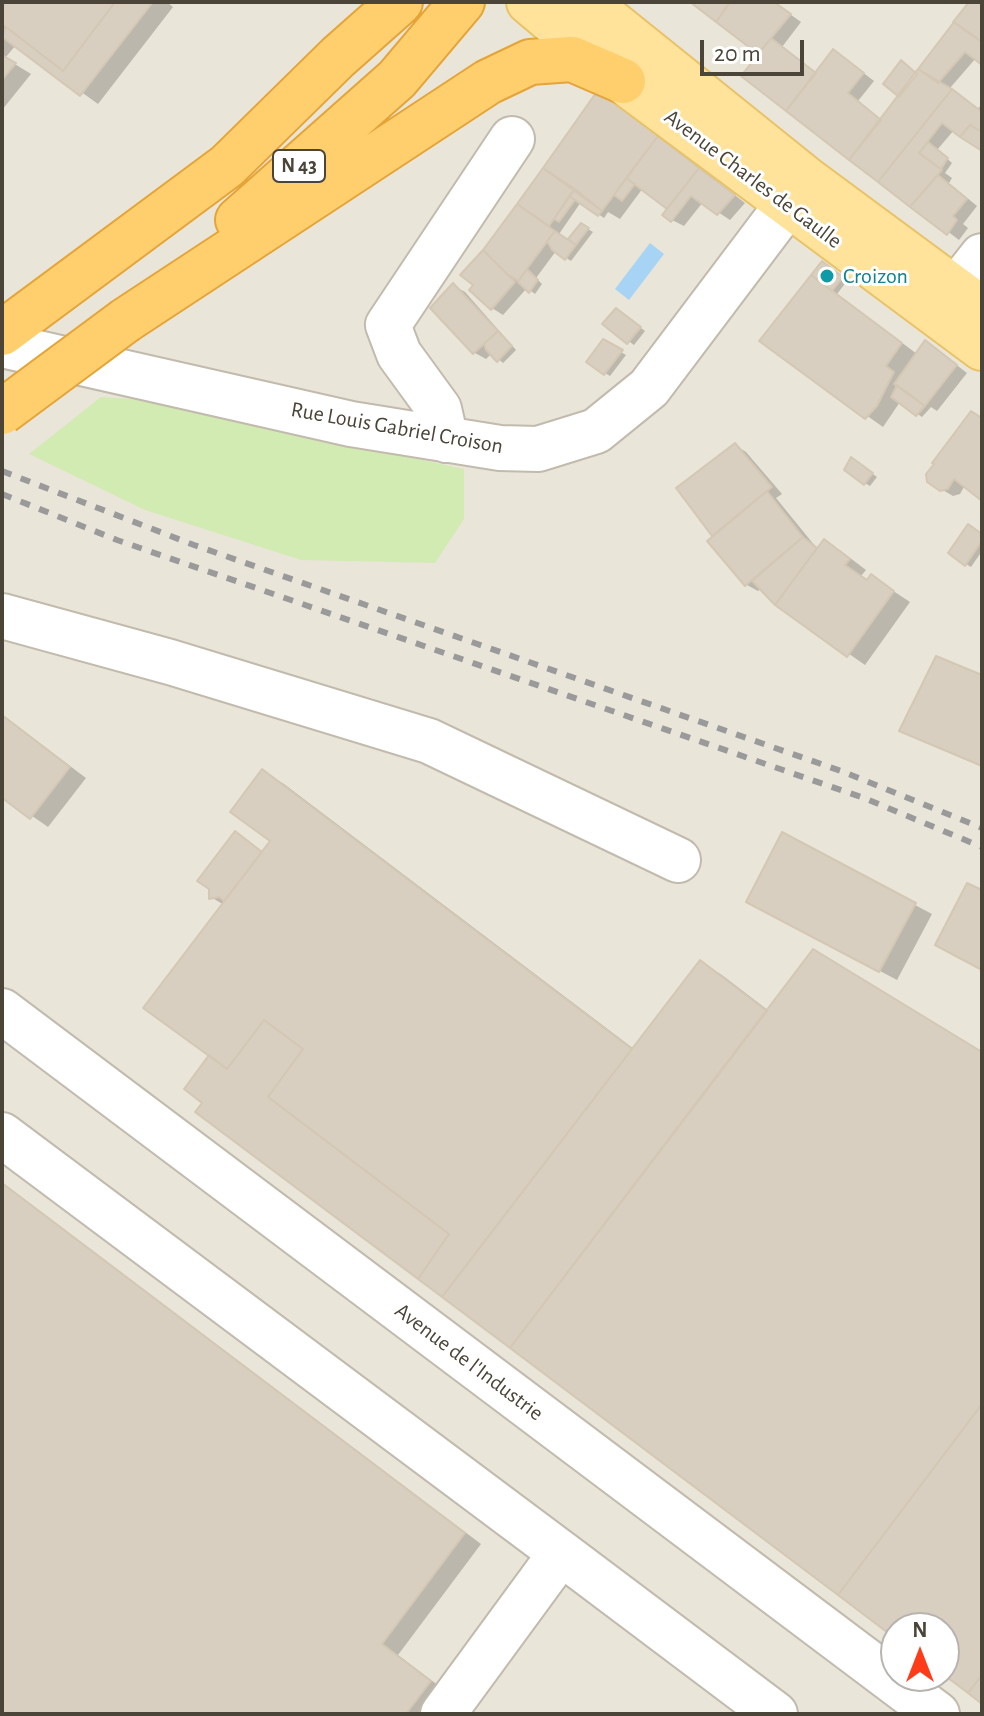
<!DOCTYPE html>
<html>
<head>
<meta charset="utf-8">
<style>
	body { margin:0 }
	#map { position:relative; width:984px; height:1716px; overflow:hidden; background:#f6f3eb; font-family:"Alegreya Sans",sans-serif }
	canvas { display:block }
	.frame { position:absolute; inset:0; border:4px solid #4b4438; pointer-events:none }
	.north { position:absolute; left:880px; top:1612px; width:80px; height:80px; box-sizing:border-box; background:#fff; border:2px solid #b7b4af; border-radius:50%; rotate:0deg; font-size:22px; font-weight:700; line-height:32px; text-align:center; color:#4b4438 }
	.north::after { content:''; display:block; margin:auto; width:28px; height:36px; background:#ff3c19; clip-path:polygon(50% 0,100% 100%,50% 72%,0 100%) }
	.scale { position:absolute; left:700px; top:40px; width:104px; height:36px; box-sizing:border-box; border:4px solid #4b4438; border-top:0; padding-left:10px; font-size:24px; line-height:28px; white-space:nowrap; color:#4b4438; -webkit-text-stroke:6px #fff; paint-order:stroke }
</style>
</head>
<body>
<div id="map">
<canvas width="984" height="1716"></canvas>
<div class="frame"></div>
<div class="north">N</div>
<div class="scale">20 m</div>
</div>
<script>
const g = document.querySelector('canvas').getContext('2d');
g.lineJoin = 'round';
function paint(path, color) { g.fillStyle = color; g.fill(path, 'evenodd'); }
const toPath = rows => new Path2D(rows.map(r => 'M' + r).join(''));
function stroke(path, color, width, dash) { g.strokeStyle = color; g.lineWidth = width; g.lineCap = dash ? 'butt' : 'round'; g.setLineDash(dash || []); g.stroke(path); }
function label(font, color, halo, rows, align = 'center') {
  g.font = font + ' "Alegreya Sans",sans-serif'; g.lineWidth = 6; g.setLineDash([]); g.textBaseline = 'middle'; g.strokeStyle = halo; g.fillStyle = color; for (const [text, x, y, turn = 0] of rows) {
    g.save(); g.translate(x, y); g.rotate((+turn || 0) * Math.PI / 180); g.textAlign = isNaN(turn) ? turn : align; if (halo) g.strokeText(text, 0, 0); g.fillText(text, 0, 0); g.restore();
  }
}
const residential = toPath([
	[2,2,982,2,982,1714,2,1714],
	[896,1628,944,1628,944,1676,896,1676]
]);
const green = toPath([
	[101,397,146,400,464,469,464,519,435,563,301,560,145,510,29,454]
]);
const water = toPath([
	[650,243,664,254,629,300,615,289]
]);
const shadow = toPath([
	[2,2,167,2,173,7,98,104,16,45,5,58,31,74,2,110],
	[694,2,773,2,801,22,782,47,816,73,833,51,844,58,874,81,858,101,881,120,918,76,971,2,982,2,982,62,976,58,950,88,978,109,982,103,982,148,954,130,937,150,952,163,945,173,952,178,949,183,977,206,963,224,968,228,959,240,744,76,761,54],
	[599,93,615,102,745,203,730,220,703,202,684,226,672,220,670,209,643,188,620,219,608,212,604,218,581,202,559,234,568,242,581,225,593,232,571,261,556,251,536,278,542,284,535,294,527,288,503,315,492,308,485,251],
	[827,266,847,281,837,294,917,354,937,350,967,373,937,411,931,407,922,417,900,402,883,427,762,341],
	[454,286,465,292,516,350,503,363,492,353,486,359,475,353,433,308],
	[621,313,645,331,634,345,605,324],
	[604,342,626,355,610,376,605,373],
	[982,419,982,498,965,485,960,494,953,496,941,489],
	[735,445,746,452,782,494,776,498,815,546,819,549,824,542,841,551,866,570,861,576,868,581,872,577,910,602,865,665,776,603,762,588,758,591,747,585,710,541,715,537,679,488],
	[856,462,877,477,870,486,865,483],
	[982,535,982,551,971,567,966,564],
	[982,677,982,767,902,730],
	[2,715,86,778,48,827,2,795],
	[262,771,284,784,634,1049,701,962,722,975,769,1011,982,1054,982,1701,944,1673,944,1628,896,1628,896,1637,205,1102,211,1055,224,905,211,897,236,834,263,853,272,841],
	[783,835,932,914,897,980,765,910],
	[2,1183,481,1544,398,1655,447,1692,430,1714,2,1714]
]);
const building = toPath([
	[2,2,115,2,63,71,2,24,2,2],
	[115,2,153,2,80,96,2,37,6,27,63,71,115,2],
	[690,2,730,2,716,22,690,2],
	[730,2,774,2,791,14,758,54,716,22,730,2],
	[969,2,982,2,982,42,953,22,969,2],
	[954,22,982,42,982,65,965,52,938,83,918,69,954,22],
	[771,38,816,73,786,111,741,76,771,38],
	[833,49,864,73,848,93,881,120,849,160,786,111,833,49],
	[2,55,16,63,2,80,2,55],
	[901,60,917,74,899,97,883,84,901,60],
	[918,69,952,89,878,182,849,160,918,69],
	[952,89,982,112,982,132,970,125,960,137,942,123,919,153,942,170,910,207,878,182,952,89],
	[598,90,658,136,602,211,543,168,598,90],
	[970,125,982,132,982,151,960,137,970,125],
	[658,136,699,168,667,209,626,178,658,136],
	[928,142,948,158,941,169,919,153,928,142],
	[543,168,575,189,549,226,517,204,543,168],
	[699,168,735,195,717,215,691,196,671,222,662,215,699,168],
	[938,175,967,199,953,216,957,220,947,235,910,207,938,175],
	[626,178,635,184,622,201,614,195,626,178],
	[575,189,602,211,598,216,569,196,575,189],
	[569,196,575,200,559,222,554,219,569,196],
	[517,204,555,231,518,281,511,276,510,277,483,250,517,204],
	[581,223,589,228,576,245,568,239,581,223],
	[555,231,576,245,565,260,552,250,547,241,555,231],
	[483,250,515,282,491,310,469,290,473,285,460,275,483,250],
	[822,261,843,277,832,291,811,275,822,261],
	[527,269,538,280,529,293,518,282,527,269],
	[811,275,902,343,886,366,894,372,877,406,865,419,759,341,811,275],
	[453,283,498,331,473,354,430,308,453,283],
	[616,308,641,327,627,344,602,324,616,308],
	[498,331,512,346,497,362,486,350,484,344,498,331],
	[603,339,623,350,604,375,586,362,603,339],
	[925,340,957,365,925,406,894,384,925,340],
	[897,385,925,406,916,416,891,397,897,385],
	[971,411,982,418,982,501,954,479,948,489,940,491,927,482,926,474,934,464,932,463,971,411],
	[735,443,772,487,712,536,676,488,735,443],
	[851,457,873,473,864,485,844,470,851,457],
	[767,491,803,537,745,586,707,541,767,491],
	[968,524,982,534,982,541,965,566,948,553,968,524],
	[803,537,817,548,775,605,752,581,803,537],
	[824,539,850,559,845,565,867,580,871,574,894,591,847,657,775,605,824,539],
	[936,656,982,675,982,766,899,731,936,656],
	[2,715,70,767,30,819,2,798,2,715],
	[262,769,632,1049,442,1297,418,1279,449,1234,268,1097,303,1049,264,1020,227,1069,143,1008,270,841,230,812,262,769],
	[235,831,262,852,224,901,219,897,209,899,209,889,197,881,235,831],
	[782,832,916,903,879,972,746,902,782,832],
	[967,883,982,890,982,970,935,945,967,883],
	[813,949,982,1052,982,1404,838,1595,510,1348,813,949],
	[700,960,767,1011,510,1348,442,1297,700,960],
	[264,1020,303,1049,268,1097,449,1234,418,1279,195,1112,202,1103,184,1089,209,1055,227,1069,264,1020],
	[2,1183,465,1533,382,1644,431,1681,406,1714,2,1714,2,1183],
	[982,1404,982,1675,968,1693,944,1675,944,1628,896,1628,896,1639,838,1595,982,1404],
	[982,1675,982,1704,968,1693,982,1675]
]);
const minor = toPath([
	[956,289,982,256],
	[2,345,351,424,500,448,538,449,596,431,649,388,787,205],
	[446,440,439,409,399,354,388,325,512,139],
	[2,616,170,662,429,741,678,860],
	[2,1011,937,1714],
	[2,1135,561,1553],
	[443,1714,561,1553,775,1714]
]);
const major = toPath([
	[529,2,623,81,982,348],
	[586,2,806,179,982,309]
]);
const highway = toPath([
	[238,220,397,79,462,2],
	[126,320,488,82,530,62,572,59,623,81],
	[2,333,227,166,338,57,400,2]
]);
const rail = toPath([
	[2,471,194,545,844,772,982,828],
	[2,494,117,540,864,798,982,847]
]);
const highwayBridge = toPath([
	[2,412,126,320]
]);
const markers = [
	[827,276,8,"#0f9aa8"]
];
const shields = [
	[299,166,52]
];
const shieldNames = [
	["N 43",299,166]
];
const streetNames = [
	["Avenue Charles de Gaulle",753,179,37],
	["Rue Louis Gabriel Croison",397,428,10],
	["Avenue de l'Industrie",469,1362,37]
];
const cultureNames = [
	["Croizon",843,276]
];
paint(residential, '#eae5d9');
paint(green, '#d2ebb3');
paint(water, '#a7d4f4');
paint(shadow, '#0003');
paint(building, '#d8cfc0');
stroke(building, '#d4c7b3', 2);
stroke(minor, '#c2bbad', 48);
stroke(major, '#e9c266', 48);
stroke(highway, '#e4a437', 48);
stroke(minor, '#fff', 44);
stroke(major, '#ffe39b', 44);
stroke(highway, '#ffce6d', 44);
stroke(rail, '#9a9a9a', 6, [10, 10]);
stroke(highwayBridge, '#e4a437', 48, []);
stroke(highwayBridge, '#ffce6d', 44);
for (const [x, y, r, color] of markers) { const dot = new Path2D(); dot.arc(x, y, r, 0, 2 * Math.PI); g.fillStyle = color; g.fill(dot); stroke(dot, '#fff', 3); }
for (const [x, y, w] of shields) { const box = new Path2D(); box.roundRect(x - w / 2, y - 16, w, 32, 6); g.fillStyle = '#fff'; g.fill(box); stroke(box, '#4b4438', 2); }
label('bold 20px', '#4b4438', null, shieldNames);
label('22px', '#4b4438', '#fff', streetNames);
label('22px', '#0d838f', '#fff', cultureNames, 'left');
</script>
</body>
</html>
